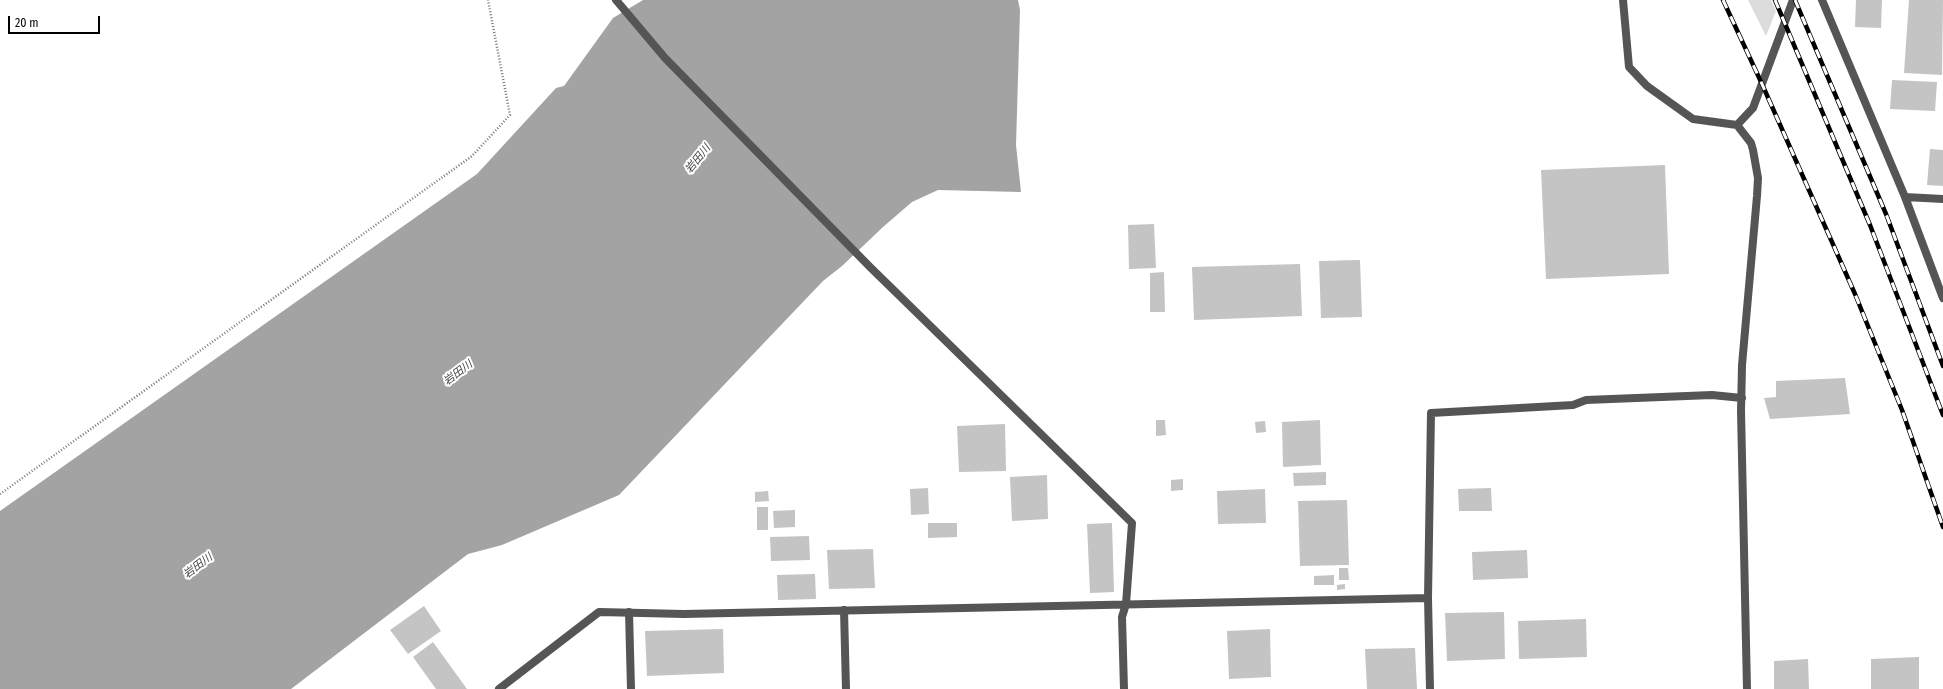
<!DOCTYPE html>
<html>
<head>
<meta charset="utf-8">
<style>
	body { margin:0 }
	#map { position:relative; width:1943px; height:689px; overflow:hidden; background:#fff; font-family:"Fira Sans Condensed",sans-serif }
	canvas { display:block }
	.scale { position:absolute; left:8px; top:16px; width:92px; height:18px; box-sizing:border-box; border:2px solid #000; border-top:0; padding-left:5px; font-size:12px; line-height:14px; white-space:nowrap; color:#000; -webkit-text-stroke:3px #fff; paint-order:stroke }
</style>
</head>
<body>
<div id="map">
<canvas width="1943" height="689"></canvas>
<div class="scale">20 m</div>
</div>
<script>
const g = document.querySelector('canvas').getContext('2d');
g.lineJoin = 'round';
function paint(path, color) { g.fillStyle = color; g.fill(path, 'evenodd'); }
const toPath = rows => new Path2D(rows.map(r => 'M' + r).join(''));
function stroke(path, color, width, dash) { g.strokeStyle = color; g.lineWidth = width; g.lineCap = dash ? 'butt' : 'round'; g.setLineDash(dash || []); g.stroke(path); }
function label(font, color, halo, rows, align = 'center') {
  g.font = font + ' "Fira Sans Condensed","Noto Sans JP",sans-serif'; g.lineWidth = 4; g.setLineDash([]); g.textBaseline = 'middle'; g.strokeStyle = halo; g.fillStyle = color; for (const [text, x, y, turn = 0] of rows) {
    g.save(); g.translate(x, y); g.rotate((+turn || 0) * Math.PI / 180); g.textAlign = isNaN(turn) ? turn : align; if (halo) g.strokeText(text, 0, 0); g.fillText(text, 0, 0); g.restore();
  }
}
const green = toPath([
	[1748,0,1771,0,1776,11,1766,36]
]);
const water = toPath([
	[643,0,1018,0,1020,10,1016,145,1021,192,938,190,912,202,883,227,842,266,823,281,619,495,502,545,468,554,291,689,0,689,0,511,477,174,556,88,564,86,613,18]
]);
const building = toPath([
	[1856,0,1882,0,1881,28,1855,27],
	[1909,0,1943,0,1942,75,1904,73],
	[1892,80,1937,82,1935,111,1890,109],
	[1930,149,1943,150,1943,186,1927,185],
	[1665,165,1669,274,1546,279,1541,170],
	[1154,224,1156,268,1129,269,1128,225],
	[1360,260,1362,317,1321,318,1319,261],
	[1300,264,1302,316,1194,320,1192,267],
	[1164,272,1165,312,1150,312,1150,273],
	[1845,378,1850,414,1770,419,1764,398,1776,397,1776,381],
	[1156,420,1165,420,1166,435,1156,436],
	[1320,420,1321,465,1283,467,1282,422],
	[1265,421,1266,432,1256,433,1255,422],
	[1005,424,1006,471,959,472,957,426],
	[1326,472,1326,485,1294,486,1293,473],
	[1047,475,1048,519,1012,521,1010,477],
	[1183,479,1183,490,1171,491,1171,480],
	[928,488,929,514,911,515,910,489],
	[1491,488,1492,511,1459,511,1458,489],
	[1265,489,1266,523,1218,524,1217,491],
	[768,491,769,501,755,502,755,492],
	[1347,500,1349,565,1300,566,1298,501],
	[757,507,768,507,768,530,757,530],
	[795,510,795,527,774,528,773,511],
	[928,523,957,523,957,537,928,538],
	[1112,523,1114,592,1090,593,1087,524],
	[809,536,810,560,771,561,770,537],
	[873,549,875,588,829,589,827,550],
	[1527,550,1528,578,1473,580,1472,552],
	[1339,568,1348,568,1349,580,1339,580],
	[815,574,816,599,778,600,777,575],
	[1334,575,1334,585,1314,585,1314,576],
	[1345,584,1345,589,1337,590,1337,585],
	[424,606,441,631,408,654,390,630],
	[1504,612,1505,659,1447,661,1445,613],
	[1586,619,1587,657,1519,659,1518,621],
	[723,629,724,673,647,676,645,631],
	[1270,629,1271,677,1229,679,1227,631],
	[433,642,467,689,436,689,413,657],
	[1415,648,1417,689,1367,689,1365,649],
	[1919,657,1919,689,1871,689,1871,659],
	[1808,659,1809,689,1774,689,1774,661]
]);
const path = toPath([
	[0,494,472,156,510,115,488,0]
]);
const service = toPath([
	[629,612,631,689]
]);
const minor = toPath([
	[616,0,665,58,870,267,1132,523,1126,604,1122,617,1124,689],
	[1623,0,1629,67,1647,86,1693,119,1737,125,1751,143,1753,150,1758,178,1757,196,1742,365,1741,411,1747,689],
	[1822,0,1905,197,1943,298],
	[1737,125,1753,108,1793,0],
	[1905,197,1943,199],
	[844,610,846,689],
	[499,689,599,612,684,614,1428,598],
	[1430,689,1428,598,1431,413,1573,405,1586,400,1712,395,1742,398]
]);
const rail = toPath([
	[1723,0,1762,84,1855,294,1902,410,1943,527],
	[1775,0,1870,225,1943,415],
	[1795,0,1886,214,1943,366]
]);
const waterNames = [
	["岩田川",698,159,-51],
	["岩田川",458,373,-37],
	["岩田川",198,566,-37]
];
paint(green, '#dcdcdc');
paint(water, '#a3a3a3');
paint(building, '#c4c4c4');
stroke(path, '#777', 2.5, [1, 2]);
stroke(service, '#555', 8);
stroke(minor, '#555', 8);
stroke(rail, '#000', 4.5);
stroke(rail, '#fff', 3, [9]);
label('italic 11px', '#444', '#fff', waterNames);
</script>
</body>
</html>
